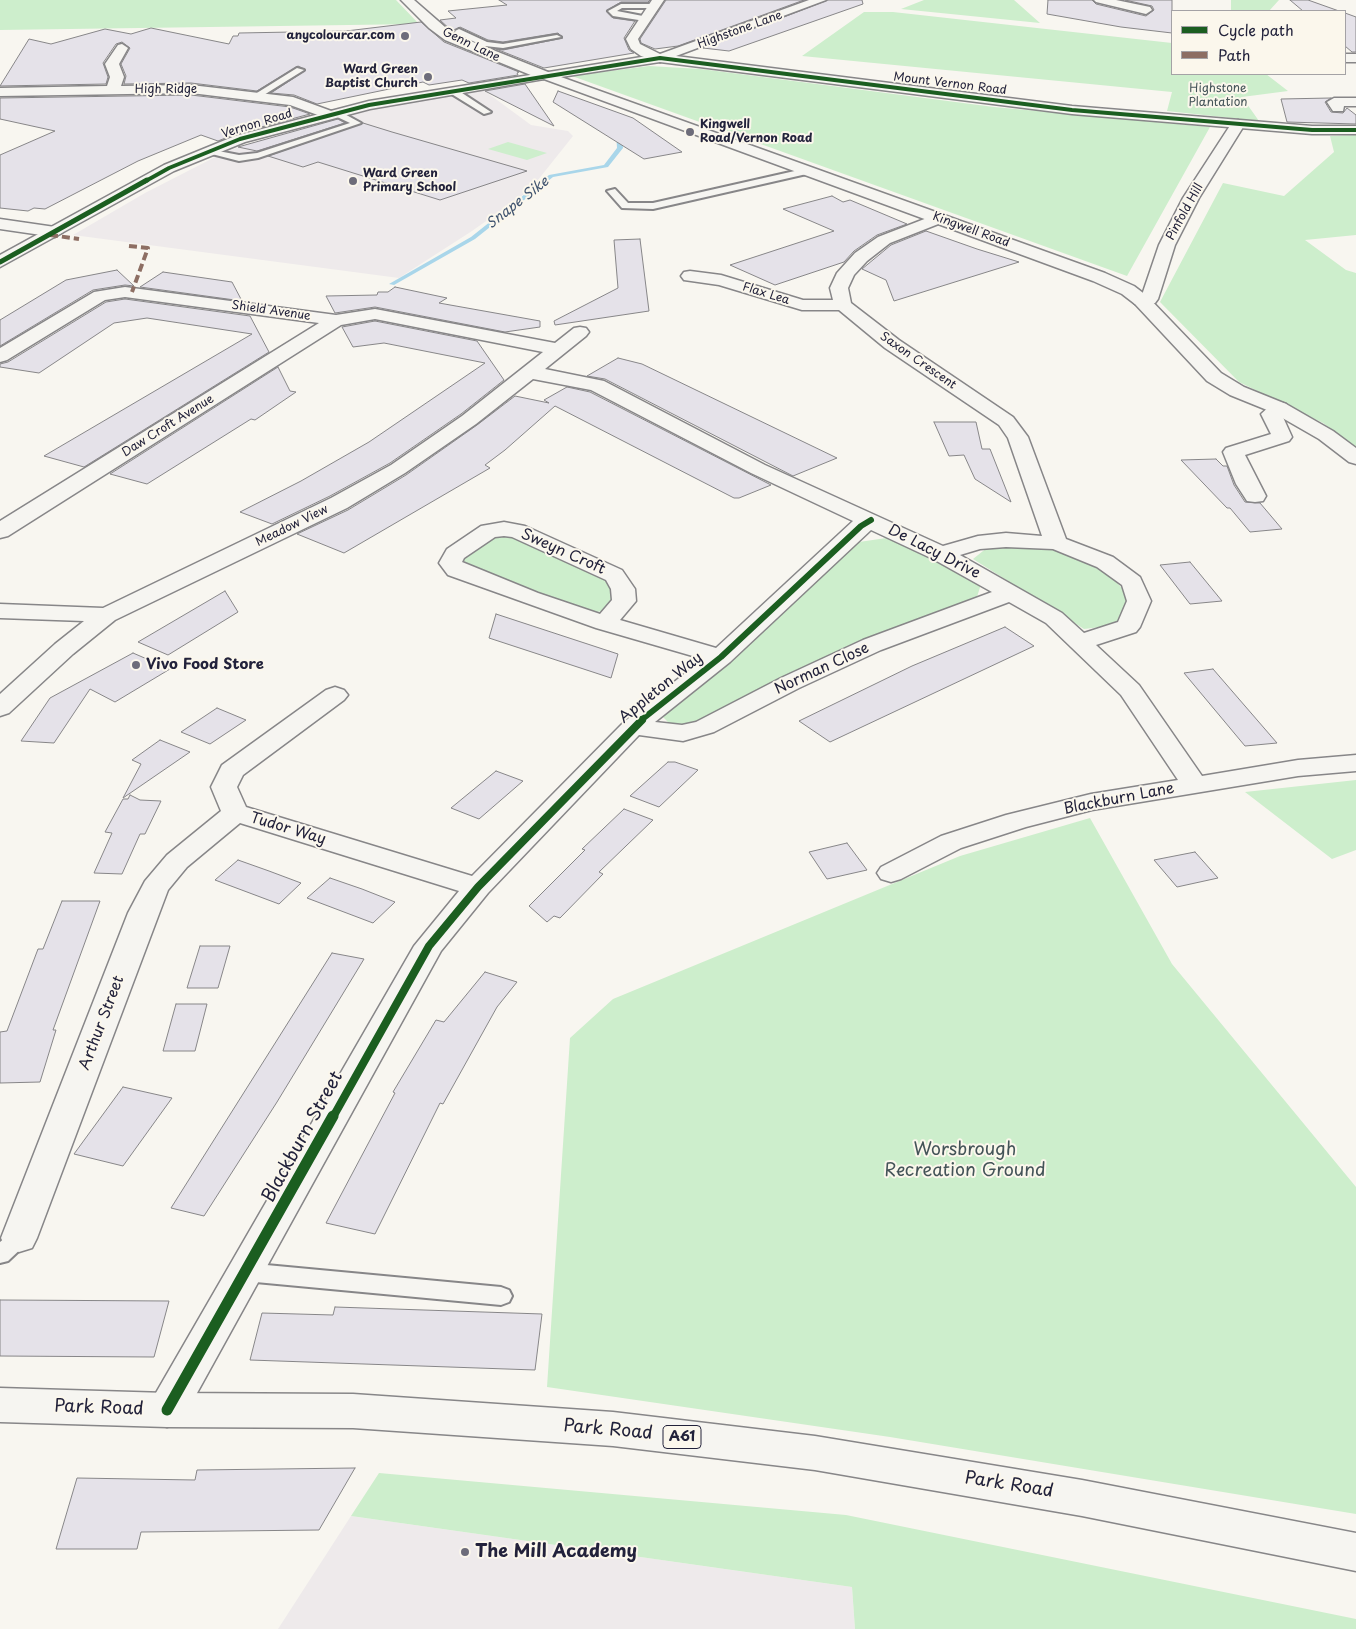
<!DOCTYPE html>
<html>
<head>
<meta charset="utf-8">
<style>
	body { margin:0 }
	#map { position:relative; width:1356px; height:1629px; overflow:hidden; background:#f8f6f0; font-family:"Playpen Sans",sans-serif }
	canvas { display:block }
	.legend { position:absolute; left:1171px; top:10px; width:175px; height:65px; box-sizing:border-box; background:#fbf7ec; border:1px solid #a4a2a5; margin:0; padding:6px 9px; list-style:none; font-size:15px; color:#22223b }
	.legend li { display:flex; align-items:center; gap:10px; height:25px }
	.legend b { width:25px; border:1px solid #a4a2a5 }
</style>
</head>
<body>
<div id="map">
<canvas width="1356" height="1629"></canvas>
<ul class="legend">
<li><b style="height:6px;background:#1b5e20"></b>Cycle path</li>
<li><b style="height:6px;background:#8d6e63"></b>Path</li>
</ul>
</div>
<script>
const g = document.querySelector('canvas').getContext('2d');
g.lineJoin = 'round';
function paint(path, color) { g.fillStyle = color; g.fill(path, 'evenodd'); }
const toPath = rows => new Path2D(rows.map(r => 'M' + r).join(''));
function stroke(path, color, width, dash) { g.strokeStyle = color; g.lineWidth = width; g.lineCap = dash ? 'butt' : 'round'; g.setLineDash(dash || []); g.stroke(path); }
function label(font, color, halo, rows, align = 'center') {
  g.font = font + ' "Playpen Sans",sans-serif'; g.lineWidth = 4; g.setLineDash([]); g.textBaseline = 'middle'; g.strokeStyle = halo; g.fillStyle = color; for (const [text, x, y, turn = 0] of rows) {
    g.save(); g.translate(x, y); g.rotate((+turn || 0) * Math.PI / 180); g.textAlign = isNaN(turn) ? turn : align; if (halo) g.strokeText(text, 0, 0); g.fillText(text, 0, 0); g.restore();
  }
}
const built = toPath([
	[482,89,531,125,568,131,573,136,530,190,472,231,399,278,73,235,145,193,227,151,303,127,403,102],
	[351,1516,852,1587,855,1629,278,1629]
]);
const green = toPath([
	[0,0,396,0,419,24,0,30],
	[924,0,1014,0,1040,23,901,9],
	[1231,0,1279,0,1269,11,1231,11],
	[864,12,893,12,1172,43,1172,74,1266,74,1288,91,1242,97,1259,121,1167,111,1172,92,802,56],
	[649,66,701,69,994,107,1210,127,1127,276,572,76],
	[1356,135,1356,235,1305,240,1346,270,1356,273,1356,448,1323,423,1239,382,1160,302,1223,183,1284,196,1334,152,1330,136],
	[508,142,547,153,527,160,488,149],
	[504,529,623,589,610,609,593,613,456,570,455,554],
	[893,537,982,581,976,600,698,723,674,728,662,716,859,542],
	[988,547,1054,547,1103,567,1129,596,1117,625,1084,629,973,559],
	[1356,780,1356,850,1332,859,1245,792],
	[1090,818,1172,964,1356,1187,1356,1514,890,1437,547,1387,570,1038,613,999,960,856],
	[379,1473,846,1515,1356,1619,1356,1629,855,1629,852,1587,351,1516]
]);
const stream = toPath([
	[619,129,622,131,623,148,608,167,553,177,475,239,394,285,389,284,471,237,549,175,604,165,617,148,616,131,619,129]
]);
const building = toPath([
	[499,0,650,0,648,2,621,2,606,11,613,18,635,21,624,38,629,50,634,53,544,68,496,49,503,50,563,38,558,33,503,42,488,40,460,27,453,32,440,20,456,18,448,11,507,5,499,0],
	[666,0,804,0,678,46,655,49,641,43,640,39,666,0],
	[828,0,862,0,863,4,729,51,703,48,828,0],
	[1048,0,1092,0,1096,4,1146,16,1154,10,1152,6,1125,0,1172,0,1172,33,1121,27,1047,14,1048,0],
	[1290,0,1308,0,1339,11,1303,11,1290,0],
	[1345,13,1356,17,1356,52,1352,52,1345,46,1345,13],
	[421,22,444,42,519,72,517,73,518,75,469,83,462,80,429,85,423,82,317,104,294,95,271,93,306,70,298,66,257,91,191,83,124,84,126,76,121,64,130,48,122,42,116,44,103,63,108,77,106,84,0,86,29,39,51,44,105,29,131,34,151,28,229,44,233,36,238,36,239,33,346,31,421,22],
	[525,84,554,126,485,91,525,84],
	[558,91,633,118,682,152,644,159,553,102,558,91],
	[191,95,290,107,310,114,235,134,218,141,201,135,138,161,45,209,34,208,28,211,0,208,0,155,55,131,0,119,0,98,191,95],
	[1331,98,1325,102,1331,112,1343,113,1347,108,1356,115,1356,124,1287,122,1281,99,1331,98],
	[338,119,345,123,257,151,238,147,338,119],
	[363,123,392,132,527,171,440,200,318,162,303,167,268,156,363,123],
	[832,196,843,202,850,200,907,224,877,235,854,251,844,262,775,285,730,265,834,231,783,209,832,196],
	[926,231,977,249,1019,262,894,301,886,280,862,269,891,245,926,231],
	[640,239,649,311,555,325,554,321,618,288,614,240,640,239],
	[117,270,134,286,125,285,93,290,0,346,0,320,66,280,117,270],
	[163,272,232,282,242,301,140,287,163,272],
	[395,287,447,298,439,303,540,321,540,327,505,332,375,307,335,313,326,296,377,295,378,292,388,292,395,287],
	[125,299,250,316,269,352,84,467,44,456,252,334,147,318,114,323,39,373,0,367,0,364,8,362,106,302,125,299],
	[375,321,477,341,504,380,461,414,390,463,330,496,272,524,240,512,301,481,369,442,485,363,384,343,353,347,342,327,375,321],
	[618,358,642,364,837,458,793,476,605,379,587,376,618,358],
	[278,367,290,391,296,392,255,420,251,419,147,484,110,474,278,367],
	[567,387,590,392,771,485,739,498,734,498,555,406,505,450,485,465,490,468,344,553,297,534,348,510,406,475,477,425,515,396,549,403,544,400,567,387],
	[934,422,976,422,982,449,990,449,1011,502,975,479,964,455,949,456,934,422],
	[1216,459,1223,466,1227,466,1234,485,1245,502,1260,503,1282,529,1250,532,1230,508,1227,508,1181,460,1216,459],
	[1190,562,1222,601,1190,604,1160,565,1190,562],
	[225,591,238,612,168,655,138,642,225,591],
	[496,614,618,654,611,678,489,638,496,614],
	[1005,627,1034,646,830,742,799,721,912,666,1005,627],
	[133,653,170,669,115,702,90,689,54,743,21,741,50,698,133,653],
	[1213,669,1277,743,1245,746,1184,673,1213,669],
	[217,708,246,720,210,744,181,732,217,708],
	[160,740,190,752,123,798,141,764,132,760,160,740],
	[668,762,675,762,698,770,659,807,630,796,668,762],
	[496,771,523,781,479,819,451,808,496,771],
	[130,795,140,800,161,801,145,834,140,834,122,874,94,873,112,833,105,832,123,799,128,799,130,795],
	[624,809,653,820,599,872,603,874,560,918,554,916,547,922,529,906,585,850,582,849,624,809],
	[847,843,867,870,827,879,809,852,847,843],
	[1195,852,1218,878,1177,887,1154,860,1195,852],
	[238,860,269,871,301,883,279,904,215,880,238,860],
	[330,878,362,889,395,902,373,923,307,898,330,878],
	[62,901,100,901,53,1030,56,1030,40,1082,0,1083,0,1032,7,1031,38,949,43,949,62,901],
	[200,946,230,946,218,988,187,988,200,946],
	[332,953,364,959,277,1102,204,1216,171,1208,332,953],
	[485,972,517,982,497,1007,443,1104,440,1103,375,1234,326,1223,395,1093,393,1092,436,1020,444,1022,485,972],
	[176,1004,207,1004,195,1051,163,1051,176,1004],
	[123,1087,172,1098,123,1166,74,1154,123,1087],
	[0,1300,169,1301,154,1357,0,1356,0,1300],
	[335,1307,542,1314,535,1370,250,1360,262,1313,333,1315,335,1307],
	[355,1468,319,1530,141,1532,137,1549,56,1549,77,1478,195,1480,197,1470,355,1468]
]);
const service = toPath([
	[621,4,654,4,658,6,654,8,622,8,617,11,648,17,645,21,613,16,608,11,621,4],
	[459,29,487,42,503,44,557,35,561,37,503,48,485,46,469,48,466,48,466,44,477,43,456,33,455,31,459,29],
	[297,68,304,70,259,98,252,96,297,68],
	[453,89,456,89,491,112,484,114,450,93,449,91,453,89],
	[333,111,339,111,361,123,258,158,239,161,204,152,208,149,239,155,257,153,350,123,333,115,333,111],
	[808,168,811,169,811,173,653,209,622,208,607,191,615,189,628,203,653,203,808,168],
	[19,1230,26,1232,30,1238,26,1244,8,1261,0,1263,0,1242,12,1232,19,1230],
	[245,1263,501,1287,509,1290,512,1296,509,1302,501,1305,245,1281,237,1278,234,1272,237,1266,245,1263]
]);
const minor = toPath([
	[401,0,414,0,453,34,548,72,550,75,543,79,538,78,445,40,429,28,401,0],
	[652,0,664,0,638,39,640,44,660,54,809,0,826,0,660,62,641,56,631,49,626,39,652,0],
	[1094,0,1116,0,1150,7,1152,10,1146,14,1096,2,1094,0],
	[122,44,128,48,119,64,124,77,121,86,191,85,293,97,334,112,336,115,329,119,290,105,191,93,0,96,0,88,107,86,110,77,105,64,118,45,122,44],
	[1345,54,1356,54,1356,62,1345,62,1345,54],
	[1334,98,1356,98,1356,106,1344,106,1343,111,1333,111,1327,102,1334,98],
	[1238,120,1245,124,1199,198,1175,245,1158,299,1155,303,1149,304,1135,304,1132,300,1135,296,1142,295,1159,245,1183,198,1233,121,1238,120],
	[940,213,948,218,946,221,890,243,867,261,854,275,848,288,851,303,899,340,1013,417,1028,437,1066,539,1113,557,1140,577,1151,601,1140,627,1136,632,1096,645,1139,685,1202,776,1298,760,1356,755,1356,771,1298,776,1092,810,1026,827,961,848,901,879,891,882,881,879,877,873,881,867,941,836,1006,815,1091,794,1178,780,1121,695,1046,623,1009,602,881,650,799,688,714,732,683,741,639,735,488,893,441,951,181,1422,167,1427,153,1422,147,1410,153,1398,414,946,459,891,240,823,187,867,168,890,37,1238,32,1248,19,1252,6,1248,1,1238,128,913,145,881,167,855,221,811,211,787,222,765,326,690,335,687,344,690,348,695,344,700,243,775,237,787,246,807,472,876,624,722,703,659,596,628,448,575,439,563,447,549,481,526,504,522,525,526,622,570,635,589,636,601,620,620,716,648,853,521,751,473,591,390,533,379,476,424,405,473,347,508,115,620,73,654,9,713,0,716,0,694,55,644,84,621,0,618,0,604,103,608,331,498,391,465,462,416,543,352,375,319,341,325,8,536,0,538,0,521,319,323,125,297,105,300,7,360,0,362,0,348,94,292,125,287,336,315,375,309,555,343,574,328,580,327,586,328,589,332,586,336,545,369,604,381,765,465,943,546,978,536,1006,533,1042,536,1008,438,999,425,885,348,839,310,802,310,719,285,684,280,681,276,684,272,690,271,721,275,803,300,833,300,830,288,837,273,855,253,878,237,940,213],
	[871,530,933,559,992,592,863,640,781,678,696,722,682,725,655,722,730,662,871,530],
	[504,536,512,537,606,580,611,589,612,600,600,614,538,593,462,562,464,558,495,537,504,536],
	[1006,547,1053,549,1097,567,1122,585,1127,601,1118,622,1084,633,1062,613,960,555,980,549,1006,547],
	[0,219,55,227,63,232,55,237,0,229,0,219],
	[1279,402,1286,404,1289,408,1282,415,1292,437,1289,441,1245,455,1266,496,1263,501,1255,502,1247,501,1236,484,1223,452,1226,448,1271,434,1261,414,1272,404,1279,402]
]);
const tertiary = toPath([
	[660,54,1072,106,1312,126,1356,126,1356,134,1312,134,1072,114,660,62,561,77,1105,273,1134,286,1147,296,1221,373,1244,387,1286,404,1333,431,1356,448,1356,464,1349,462,1319,439,1272,412,1230,395,1207,381,1135,304,1122,294,1093,281,544,79,370,109,245,142,174,171,0,267,0,255,164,165,235,136,369,101,660,54]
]);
const trunk = toPath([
	[0,1388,167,1393,353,1394,613,1412,815,1436,1082,1480,1356,1533,1356,1571,1082,1516,815,1470,613,1446,353,1428,167,1427,0,1422,0,1388]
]);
const quiet = toPath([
	[50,235,79,239],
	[129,246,148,248,132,292]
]);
const cyclewayFar4 = toPath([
	[144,182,169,168,240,139,369,105,660,58,1072,110,1312,130,1356,130]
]);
const cyclewayFar3 = toPath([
	[0,262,147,180]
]);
const cyclewayFar2 = toPath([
	[640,721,721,657,861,526,871,520]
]);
const cyclewayFar1 = toPath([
	[333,1117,429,946,478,887,642,720]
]);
const cycleway = toPath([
	[167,1410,333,1116]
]);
const markers = [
	[405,36,5,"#6d6c7a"],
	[428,77,5,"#6d6c7a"],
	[690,132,5,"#6d6c7a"],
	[353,181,5,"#6d6c7a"],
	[136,665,5,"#6d6c7a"],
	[465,1552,5,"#6d6c7a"]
];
const farStreetnames = [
	["Highstone Lane",740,30,-20],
	["Genn Lane",471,45,26],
	["Mount Vernon Road",950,84,7],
	["High Ridge",166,90],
	["Vernon Road",257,124,-17],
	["Pinfold Hill",1185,212,-61],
	["Kingwell Road",971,230,20],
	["Flax Lea",766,294,17],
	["Shield Avenue",271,311,8],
	["Saxon Crescent",918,361,35],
	["Daw Croft Avenue",168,426,-32],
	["Meadow View",292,526,-26]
];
const farPoinames = [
	["anycolourcar.com",395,36],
	["Ward Green",418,70],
	["Baptist Church",418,84],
	["Kingwell",700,125,"left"],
	["Road/Vernon Road",700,139,"left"],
	["Ward Green",363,174,"left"],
	["Primary School",363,188,"left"]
];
const farParknames = [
	["Highstone",1218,89],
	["Plantation",1218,103]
];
const farWaternames = [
	["Snape Sike",518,203,-38]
];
const shields = [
	[682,1437,38]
];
const shieldNames = [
	["A61",682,1437]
];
const streetNames = [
	["Sweyn Croft",563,552,24],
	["De Lacy Drive",934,552,27],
	["Norman Close",822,669,-25],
	["Appleton Way",661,688,-39],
	["Blackburn Lane",1119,799,-11],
	["Tudor Way",288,829,17],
	["Arthur Street",102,1023,-69]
];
const poiNames = [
	["Vivo Food Store",146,665]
];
const nearStreetnames = [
	["Blackburn Street",303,1137,-61],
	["Park Road",99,1408,2],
	["Park Road",608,1430,5],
	["Park Road",1009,1485,9]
];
const nearParknames = [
	["Worsbrough",965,1150],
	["Recreation Ground",965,1171]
];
const nearPoinames = [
	["The Mill Academy",475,1552]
];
paint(built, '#eeeaeb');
paint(green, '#cdeecc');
paint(stream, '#a9d6ea');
paint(building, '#e5e2e9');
stroke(building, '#878688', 1);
stroke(service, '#878688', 4);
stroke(minor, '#878688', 3);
stroke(tertiary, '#878688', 3);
stroke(trunk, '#878688', 3);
paint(service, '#f6f5f1');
paint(minor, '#f6f5f1');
paint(tertiary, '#f6f5f1');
paint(trunk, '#f6f5f1');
stroke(quiet, '#8d6e63', 4, [8, 4]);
stroke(cyclewayFar4, '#1b5e20', 4);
stroke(cyclewayFar3, '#1b5e20', 5);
stroke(cyclewayFar2, '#1b5e20', 6);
stroke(cyclewayFar1, '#1b5e20', 8);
stroke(cycleway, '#1b5e20', 11);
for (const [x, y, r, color] of markers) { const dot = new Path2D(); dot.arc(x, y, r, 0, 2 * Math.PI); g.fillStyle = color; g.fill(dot); stroke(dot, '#fbf7ec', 2); }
label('12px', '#22223b', '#fbf7ec', farStreetnames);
label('bold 12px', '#22223b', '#fbf7ec', farPoinames, 'right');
label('12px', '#445458', '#fbf7ec', farParknames);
label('italic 14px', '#40546f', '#fbf7ec', farWaternames);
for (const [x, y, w] of shields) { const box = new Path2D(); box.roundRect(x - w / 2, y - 11.5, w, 23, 4); g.fillStyle = '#fbf7ec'; g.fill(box); stroke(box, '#22223b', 1); }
label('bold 14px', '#22223b', null, shieldNames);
label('15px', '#22223b', '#fbf7ec', streetNames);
label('bold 15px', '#22223b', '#fbf7ec', poiNames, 'left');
label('18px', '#22223b', '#fbf7ec', nearStreetnames);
label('18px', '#445458', '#fbf7ec', nearParknames);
label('bold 18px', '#22223b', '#fbf7ec', nearPoinames, 'left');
</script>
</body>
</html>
